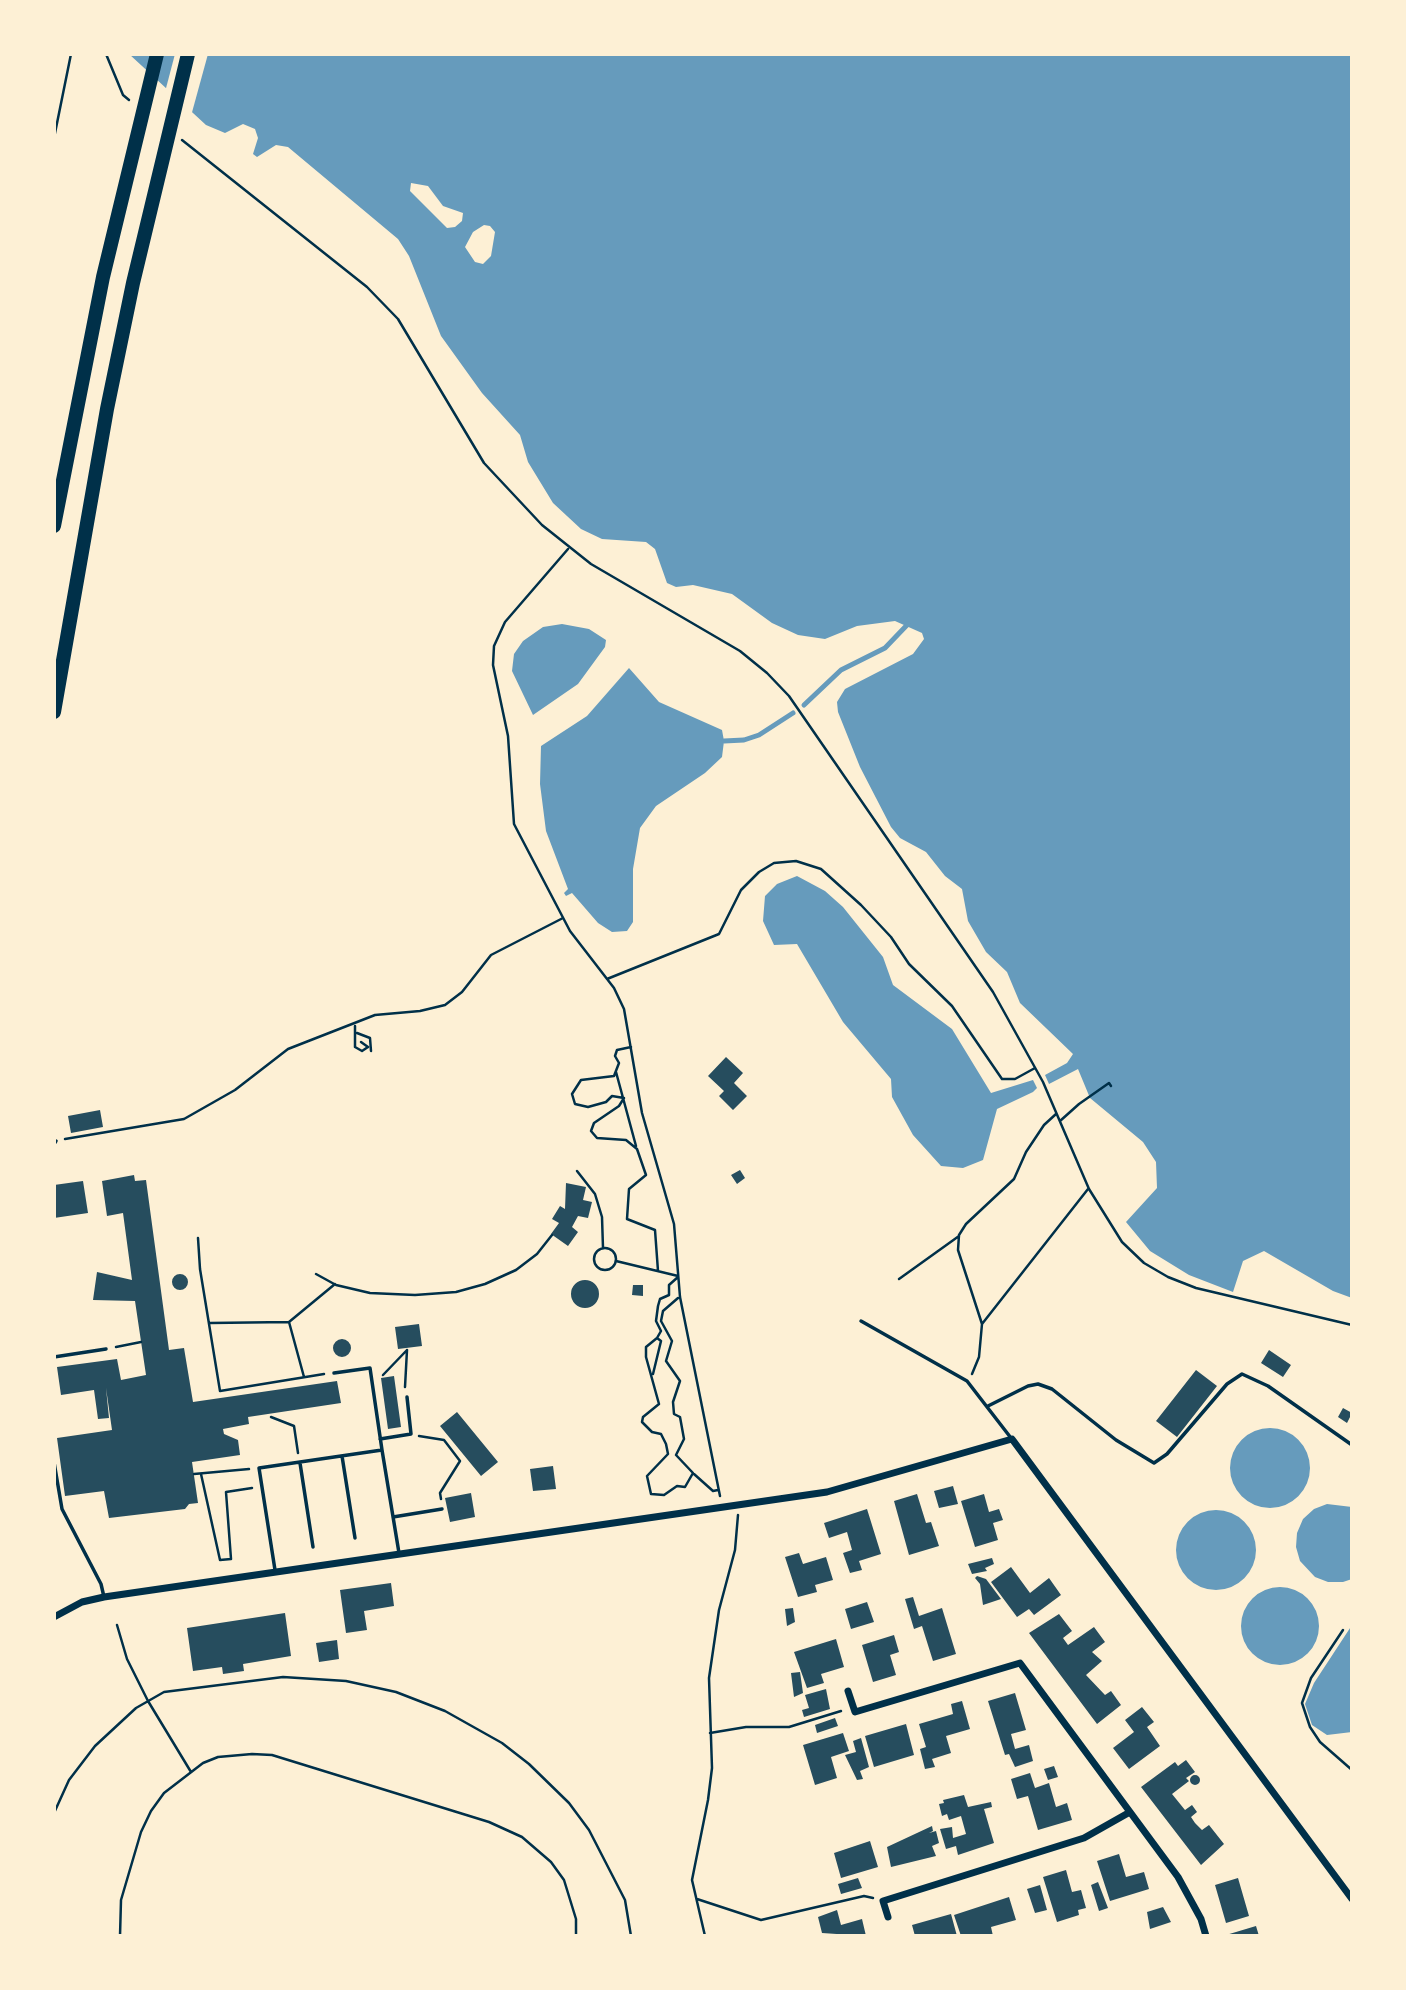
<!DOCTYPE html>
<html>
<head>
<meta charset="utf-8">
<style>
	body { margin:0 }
	#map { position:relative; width:1406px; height:1990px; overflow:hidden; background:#fdf0d5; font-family:"Noto Sans",sans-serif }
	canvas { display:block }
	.frame { position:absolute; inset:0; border:56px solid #fdf0d5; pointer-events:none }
</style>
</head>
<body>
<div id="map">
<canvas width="1406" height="1990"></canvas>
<div class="frame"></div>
</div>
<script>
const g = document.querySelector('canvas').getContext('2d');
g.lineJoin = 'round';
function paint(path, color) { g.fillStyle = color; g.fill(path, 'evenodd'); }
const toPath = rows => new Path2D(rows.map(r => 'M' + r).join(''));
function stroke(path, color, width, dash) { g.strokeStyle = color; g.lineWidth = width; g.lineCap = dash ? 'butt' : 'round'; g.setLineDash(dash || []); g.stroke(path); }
const water = toPath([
	[129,54,1352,54,1352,1298,1333,1291,1264,1251,1243,1261,1233,1292,1189,1275,1150,1251,1126,1222,1157,1188,1156,1162,1143,1142,1090,1098,1078,1069,1049,1084,1045,1075,1067,1063,1073,1054,1020,1003,1007,972,986,952,968,921,962,889,945,876,926,852,900,838,891,827,860,767,838,712,837,702,845,689,913,654,924,639,922,633,895,621,857,626,825,639,798,635,772,623,732,594,693,585,676,587,667,583,655,549,646,542,602,539,581,529,553,503,528,462,520,435,482,393,441,336,409,256,398,239,288,147,276,145,257,157,253,154,258,138,255,129,243,124,225,133,206,125],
	[411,183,428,186,443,206,463,213,462,221,455,227,447,228,410,191],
	[484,225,490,226,495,232,491,256,483,264,475,262,465,247,473,232],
	[562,624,589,629,606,640,605,647,578,684,533,715,512,671,514,654,523,641,543,627],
	[629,668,659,702,722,730,724,741,722,757,705,773,656,806,640,828,633,869,633,922,627,931,612,932,598,923,572,893,566,896,564,893,568,889,546,831,540,784,541,746,587,716],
	[797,876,825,891,843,907,883,957,893,985,952,1029,991,1093,1033,1080,1037,1088,1033,1092,997,1109,983,1160,963,1168,941,1166,913,1135,892,1097,891,1079,843,1022,797,944,774,945,763,921,765,896,777,884],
	'1230 1468a40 40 0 1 1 80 0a40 40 0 1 1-80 0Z',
	[1327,1504,1352,1507,1352,1579,1343,1582,1328,1582,1315,1577,1300,1561,1296,1547,1297,1533,1303,1519,1314,1509],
	'1176 1550a40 40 0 1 1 80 0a40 40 0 1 1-80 0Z',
	'1241 1626a39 39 0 1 1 78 0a39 39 0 1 1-78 0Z',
	[1352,1625,1352,1732,1327,1735,1312,1725,1305,1704,1314,1683]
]);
const pier = toPath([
	[175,54,208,54,191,116,165,92]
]);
const stream = toPath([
	[804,705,841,670,885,648,908,624],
	[724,741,744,740,759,735,793,713]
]);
const building = toPath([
	[726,1057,743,1073,734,1083,747,1096,733,1110,719,1096,724,1091,708,1076],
	[100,1110,103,1127,71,1133,68,1116],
	[740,1170,745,1178,737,1184,731,1175],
	[134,1175,135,1181,146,1180,169,1350,184,1348,193,1402,337,1381,341,1403,248,1417,249,1424,223,1429,224,1434,238,1440,240,1455,192,1462,198,1503,189,1504,185,1509,109,1518,104,1491,65,1496,57,1438,112,1430,106,1388,109,1418,98,1419,94,1390,61,1395,57,1367,117,1359,121,1380,146,1375,135,1301,93,1300,97,1272,132,1280,123,1213,107,1216,102,1181],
	[83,1181,88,1213,54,1218,54,1185],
	[566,1183,586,1187,583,1200,592,1202,588,1218,578,1216,572,1227,578,1232,568,1246,551,1234,559,1223,552,1219,560,1206,565,1209],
	'172 1282a8 8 0 1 1 16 0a8 8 0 1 1-16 0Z',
	'571 1294a14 14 0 1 1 28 0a14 14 0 1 1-28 0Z',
	[633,1285,643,1285,643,1296,632,1295],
	[419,1324,422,1346,398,1349,395,1327],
	'333 1348a9 9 0 1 1 18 0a9 9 0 1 1-18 0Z',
	[1269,1350,1291,1365,1283,1377,1261,1363],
	[1196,1370,1217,1386,1177,1437,1156,1421],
	[394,1376,401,1427,388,1429,381,1378],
	[1343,1408,1352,1413,1347,1423,1338,1417],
	[457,1412,498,1462,481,1476,440,1426],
	[553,1466,556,1489,533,1491,530,1469],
	[953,1486,958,1504,939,1508,934,1491],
	[471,1493,475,1517,450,1522,445,1498],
	[917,1494,926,1523,931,1522,939,1546,909,1555,894,1501],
	[984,1494,989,1512,999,1509,1003,1520,993,1523,998,1540,975,1547,961,1501],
	[867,1509,881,1554,859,1561,862,1570,850,1573,843,1553,852,1550,847,1532,829,1538,824,1523],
	[799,1553,803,1564,826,1557,833,1580,815,1585,817,1592,798,1597,785,1557],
	[992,1558,994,1564,985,1568,987,1571,972,1574,968,1564],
	[1011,1567,1030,1593,1049,1578,1061,1595,1034,1615,1029,1609,1017,1617,991,1582],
	[977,1576,986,1579,1001,1599,983,1605,980,1584,975,1578],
	[391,1583,394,1606,364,1611,367,1630,346,1633,340,1590],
	[913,1597,919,1616,942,1608,956,1654,933,1661,922,1626,914,1629,905,1599],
	[867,1602,874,1622,851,1629,845,1609],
	[793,1608,795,1622,787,1626,785,1609],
	[285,1613,291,1656,243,1664,244,1671,223,1674,222,1667,193,1671,187,1628],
	[1059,1614,1072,1631,1063,1638,1068,1645,1094,1627,1105,1642,1092,1652,1102,1661,1086,1675,1105,1695,1111,1691,1121,1705,1097,1724,1029,1633],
	[894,1635,899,1652,890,1655,896,1675,873,1682,862,1645],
	[836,1639,844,1667,821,1674,824,1683,807,1688,794,1652],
	[337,1640,339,1659,319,1662,316,1643],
	[800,1672,803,1693,794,1697,791,1673],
	[826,1689,830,1709,804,1717,802,1710,809,1708,805,1695],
	[1015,1693,1026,1730,1011,1734,1015,1749,1029,1745,1033,1761,1015,1767,1009,1754,1005,1755,988,1701],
	[962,1701,970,1729,946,1736,951,1753,932,1759,935,1767,925,1769,920,1749,926,1747,919,1724,953,1714,951,1704],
	[1142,1707,1154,1722,1147,1727,1160,1746,1129,1769,1113,1748,1134,1732,1125,1720],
	[835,1718,838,1726,817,1733,815,1725],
	[906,1724,914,1755,874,1767,865,1736],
	[843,1733,849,1751,831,1757,837,1778,815,1785,803,1745],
	[861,1738,869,1767,860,1771,863,1779,857,1780,845,1755,856,1752,853,1741],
	[1186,1760,1195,1772,1186,1778,1189,1781,1172,1794,1185,1810,1192,1805,1197,1812,1191,1817,1195,1823,1202,1830,1209,1825,1224,1844,1201,1865,1141,1787,1175,1762,1178,1766],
	[1054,1766,1058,1777,1048,1780,1044,1769],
	[1030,1773,1035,1788,1049,1783,1056,1807,1067,1803,1072,1820,1038,1830,1028,1796,1017,1799,1011,1779],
	'1190 1780a5 5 0 1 1 10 0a5 5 0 1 1-10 0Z',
	[964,1795,968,1807,991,1802,992,1807,984,1809,994,1843,958,1855,956,1846,946,1849,940,1829,952,1827,953,1838,966,1834,961,1816,949,1820,947,1814,942,1816,939,1804,944,1803,943,1800],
	[932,1826,933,1831,929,1833,936,1831,939,1843,932,1846,936,1856,891,1867,887,1847],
	[870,1841,878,1867,841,1878,834,1853],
	[1119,1854,1126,1877,1144,1872,1149,1889,1110,1901,1097,1861],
	[1066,1870,1072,1892,1081,1890,1086,1908,1078,1910,1079,1915,1057,1922,1043,1877],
	[858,1878,862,1888,841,1894,838,1884],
	[1238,1878,1249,1916,1226,1923,1215,1885],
	[1098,1882,1108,1908,1099,1911,1091,1885],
	[1040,1885,1047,1910,1035,1913,1027,1889],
	[1009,1897,1016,1920,991,1927,993,1936,961,1936,954,1915],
	[1163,1907,1171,1922,1150,1929,1147,1912],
	[837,1910,841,1925,862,1919,866,1936,822,1933,818,1917],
	[951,1914,957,1936,915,1936,912,1925],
	[1256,1926,1259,1936,1226,1936,1226,1935]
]);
const path = toPath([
	[106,54,123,95,129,100],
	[54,138,71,54],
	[182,140,367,287,398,319,484,463,542,525,591,564,740,651,767,673,789,696,993,992,1043,1082,1089,1189,1122,1242,1144,1263,1168,1277,1196,1288,1352,1325],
	[568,549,505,622,494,646,493,665,508,736,514,824,570,931,614,988,624,1009,642,1113,674,1224,680,1297,720,1496],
	[607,979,719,934,741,890,759,872,774,863,796,861,821,869,861,905,891,937,909,964,952,1006,1002,1079,1015,1079,1035,1068],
	[355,1026,355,1047,362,1051,368,1047],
	[357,1033,370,1038,371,1051],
	[361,1042,368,1047],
	[631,1047,617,1050,615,1056,619,1063,614,1076,581,1080,572,1094,575,1104,588,1107,606,1102,612,1096,624,1098,619,1106,594,1123,591,1131,597,1138,626,1140,637,1149,646,1175,629,1189,627,1219,655,1230,658,1271],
	[616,1072,636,1146],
	[1060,1121,1079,1104,1109,1083,1111,1086],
	[65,1139,184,1119,235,1090,288,1049,375,1015,420,1011,445,1005,462,992,491,955,563,918],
	[577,1171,595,1194,602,1217,603,1248],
	[198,1238,200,1269,220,1391,324,1374],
	'594 1259a11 11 0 1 1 22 0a11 11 0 1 1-22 0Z',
	[616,1261,678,1276],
	[316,1274,336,1285,370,1293,415,1295,456,1292,485,1284,516,1270,537,1254,552,1235],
	[899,1279,959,1236],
	[289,1322,304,1377],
	[210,1323,289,1322,335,1284],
	[982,1324,1088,1189],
	[657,1338,646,1347,646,1357,659,1404,643,1417,642,1422,652,1432,661,1434,666,1444,668,1454,647,1476,651,1494,664,1495,677,1486,685,1487,693,1473,676,1455,684,1439,680,1417,674,1414,673,1402,680,1381,666,1361,672,1341,661,1321,663,1311,678,1298],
	[116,1347,141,1342],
	[653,1374,661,1341,657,1338,661,1331,656,1321,658,1306,660,1299,669,1295,669,1285,678,1277],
	[972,1374,979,1357,982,1324,958,1250,959,1235,966,1224,1014,1179,1026,1152,1044,1125,1056,1114],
	[383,1375,407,1350],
	[405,1387,407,1350],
	[271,1417,294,1426,298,1453],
	[419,1436,444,1440,460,1461,440,1493,441,1499],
	[194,1474,249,1469],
	[201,1474,220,1560,231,1559,226,1492,252,1488],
	[694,1474,713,1491,718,1490],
	[117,1625,127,1659,148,1701,191,1772],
	[1343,1630,1311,1678,1302,1703,1310,1727,1320,1742,1352,1770],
	[710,1733,746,1727,789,1727,841,1711],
	[54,1813,69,1780,95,1746,136,1708,164,1692,283,1677,346,1681,396,1692,445,1711,502,1743,529,1764,569,1803,589,1830,625,1900,631,1936],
	[697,1899,761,1920,864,1896,873,1898],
	[120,1936,121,1900,141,1832,151,1811,164,1793,203,1763,218,1757,252,1754,272,1755,489,1822,522,1837,551,1862,564,1880,576,1919,576,1936],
	[705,1936,692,1880,708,1800,712,1768,709,1678,719,1610,735,1550,738,1515]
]);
const service = toPath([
	[54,1144,56,1141],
	[861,1321,967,1381,1011,1438],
	[54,1357,106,1349],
	[334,1373,370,1368,382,1450],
	[988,1406,1028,1386,1038,1384,1052,1389,1116,1440,1154,1463,1167,1454,1227,1384,1242,1374,1268,1386,1352,1445],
	[380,1439,411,1434,407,1397],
	[342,1456,355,1538],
	[54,1462,62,1509,101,1584,104,1597],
	[300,1463,313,1547],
	[393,1517,442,1509],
	[275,1570,259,1468,382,1450,399,1553]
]);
const minor = toPath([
	[54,1617,82,1602,104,1597,827,1492,1012,1439,1352,1899],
	[848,1691,855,1712,1020,1663,1178,1877,1201,1919,1206,1936],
	[888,1917,883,1901,1084,1838,1130,1812]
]);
const motorway = toPath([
	[54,526,103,277,157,54],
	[54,712,107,409,133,283,188,54]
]);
paint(water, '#669bbc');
paint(pier, '#fdf0d5');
stroke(stream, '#669bbc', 5);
paint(building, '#264d5e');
stroke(path, '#003049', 2.5);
stroke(service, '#003049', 3.5);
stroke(minor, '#003049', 7);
stroke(motorway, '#003049', 14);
</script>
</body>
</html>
